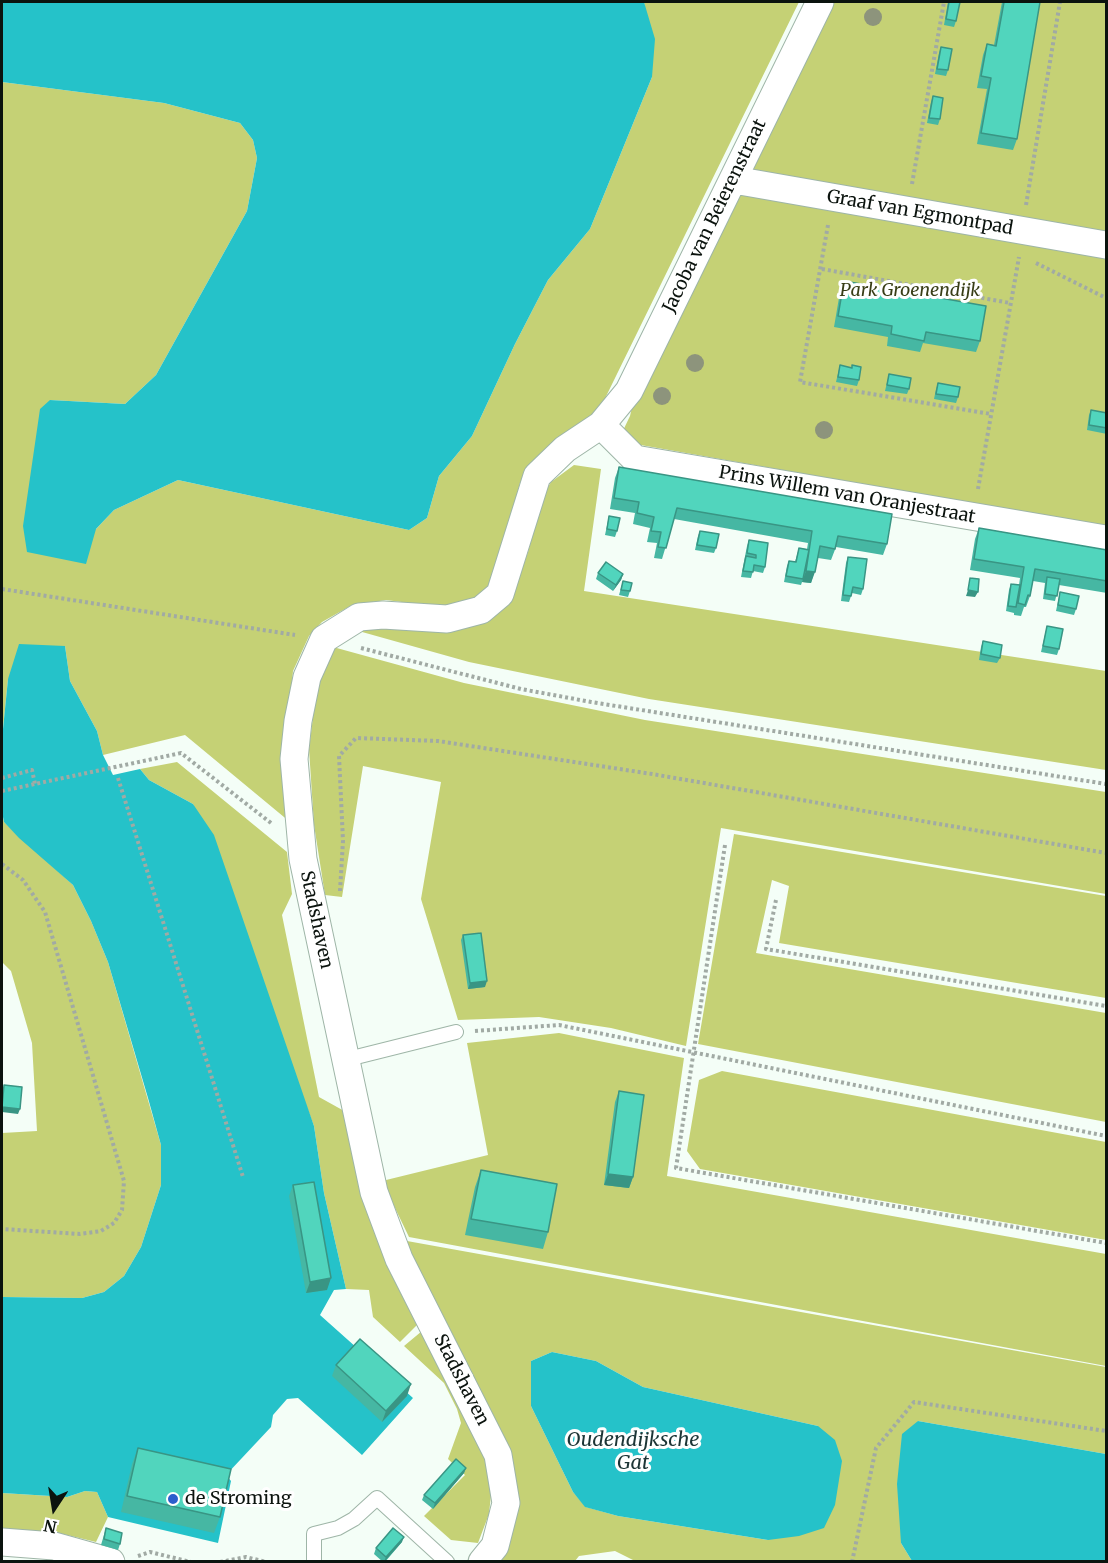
<!DOCTYPE html>
<html>
<head>
<meta charset="utf-8">
<style>
	body { margin:0 }
	#map { position:relative; width:1108px; height:1563px; overflow:hidden; background:#f4fef7; font-family:Merriweather,serif }
	canvas { display:block }
	.frame { position:absolute; inset:0; border:3px solid #0b130e; pointer-events:none }
	.north { position:absolute; left:24px; top:1479px; width:60px; height:60px; -webkit-text-stroke:4px #fff; paint-order:stroke; rotate:192deg; font-size:16px; font-weight:700; line-height:24px; text-align:center; color:#0b130e }
	.north::after { content:''; display:block; margin:auto; width:21px; height:27px; background:#0b130e; clip-path:polygon(50% 0,100% 100%,50% 72%,0 100%) }
</style>
</head>
<body>
<div id="map">
<canvas width="1108" height="1563"></canvas>
<div class="frame"></div>
<div class="north">N</div>
</div>
<script>
const g = document.querySelector('canvas').getContext('2d');
g.lineJoin = 'round';
function paint(path, color) { g.fillStyle = color; g.fill(path, 'evenodd'); }
const toPath = rows => new Path2D(rows.map(r => 'M' + r).join(''));
function stroke(path, color, width, dash) { g.strokeStyle = color; g.lineWidth = width; g.lineCap = dash ? 'butt' : 'round'; g.setLineDash(dash || []); g.stroke(path); }
function label(font, color, halo, rows, align = 'center') {
  g.font = font + ' Merriweather,serif'; g.lineWidth = 6; g.setLineDash([]); g.textBaseline = 'middle'; g.strokeStyle = halo; g.fillStyle = color; for (const [text, x, y, turn = 0] of rows) {
    g.save(); g.translate(x, y); g.rotate((+turn || 0) * Math.PI / 180); g.textAlign = isNaN(turn) ? turn : align; if (halo) g.strokeText(text, 0, 0); g.fillText(text, 0, 0); g.restore();
  }
}
const green = toPath([
	[644,2,799,2,593,423,531,465,520,483,494,580,475,599,463,604,433,606,386,600,352,605,322,622,309,636,293,671,286,748,290,822,185,735,103,755,97,731,70,681,65,646,8,679,2,739,2,82,164,103,240,123,253,140,257,158,247,211,156,375,125,404,50,400,96,529,114,510,178,480,409,530,427,518,439,476,472,436,515,344,548,280,590,229,652,77],
	[834,2,1106,2,1106,527,618,441,630,416,634,399,670,334],
	[574,465,601,469,584,591,1106,671,1106,770,649,699,469,662,355,630,514,592,528,552,543,495,551,482],
	[333,647,464,683,645,720,1106,792,1106,894,721,828,686,1046,611,1028,539,1017,458,1020,421,899,441,782,363,766,342,897,325,895,314,825,309,749,318,677],
	[177,762,287,852,292,894,282,915,319,1097,346,1112,418,1324,400,1342,373,1317,369,1290,346,1289,324,1193,314,1126,193,804,149,780,140,769],
	[2,812,4,822,73,885,91,921,108,962,161,1145,161,1185,141,1247,124,1276,104,1292,82,1298,2,1297,2,1133,37,1131,32,1043,11,971,2,962],
	[734,834,1106,896,1106,998,779,943,789,886,772,880,756,953,1106,1013,1106,1122,698,1044],
	[559,1033,684,1058,667,1176,1106,1254,1106,1366,409,1237,382,1181,488,1155,467,1043],
	[722,1071,1106,1142,1106,1240,700,1169,687,1151,699,1080],
	[407,1241,1106,1367,1106,1454,918,1421,901,1543,912,1561,637,1562,615,1551,579,1556,575,1561,495,1561,512,1519],
	[552,1352,596,1361,643,1387,818,1426,768,1540,618,1516,586,1507,573,1492,531,1406,531,1361],
	[422,1331,486,1456,491,1495,489,1514,478,1543,451,1540,424,1516,465,1475,448,1459,461,1423,457,1409,444,1383,404,1346],
	[85,1491,97,1492,108,1517,96,1542,63,1534,2,1528,2,1493,67,1497]
]);
const water = toPath([
	[2,2,644,2,655,39,652,77,590,229,548,280,515,344,472,436,439,476,427,518,409,530,178,480,114,510,96,529,86,564,27,552,23,526,40,409,50,400,125,404,156,375,247,211,257,158,253,140,240,123,164,103,2,82],
	[19,644,65,646,70,681,97,731,103,755,113,775,140,769,149,780,193,804,214,835,314,1126,324,1193,346,1289,334,1290,320,1315,413,1398,362,1455,298,1398,287,1399,273,1415,271,1427,226,1475,231,1481,218,1543,108,1517,97,1492,85,1491,67,1497,2,1493,2,1297,82,1298,104,1292,124,1276,141,1247,161,1185,161,1145,148,1098,108,962,91,921,73,885,19,838,4,822,2,812,2,739,8,679],
	[552,1352,596,1361,643,1387,818,1426,835,1440,842,1461,835,1505,824,1528,799,1536,768,1540,618,1516,585,1507,573,1492,531,1406,531,1361],
	[918,1421,1106,1454,1106,1561,912,1561,901,1543,897,1484,902,1434]
]);
const path = toPath([
	[912,184,944,2],
	[1026,205,1060,2],
	[828,225,800,382,991,414],
	[1036,263,1106,298],
	[822,269,1010,303],
	[978,489,1019,257],
	[2,589,295,635],
	[361,648,521,689,591,702,1106,784],
	[2,778,32,770,35,784],
	[118,778,243,1177],
	[2,791,181,753,271,823],
	[725,845,676,1168,1106,1243],
	[2,864,23,880,45,912,124,1181,122,1210,114,1223,101,1231,80,1234,2,1229],
	[340,891,343,841,339,756,356,738,438,741,652,774,1106,853],
	[776,900,766,949,1106,1006],
	[475,1031,559,1025,1106,1136],
	[138,1556,150,1552,191,1562],
	[220,1562,246,1557,266,1562],
	[852,1562,876,1448,914,1402,1106,1431]
]);
const lane = toPath([
	[344,1060,456,1032],
	[314,1562,314,1534,338,1528,354,1519,377,1498,447,1562]
]);
const street = toPath([
	[734,180,1106,245],
	[601,425,635,459,1106,539],
	[2,1542,54,1546,111,1562],
	[482,1562,495,1546,506,1503,498,1455,399,1259,374,1192,303,859,294,759,298,721,307,677,324,639,359,617,383,615,447,619,481,610,500,594,537,476,565,449,601,425,629,391,820,2]
]);
const trees = [
	[873,17],
	[695,363],
	[662,396],
	[824,430]
];
const wall = toPath([
	[948,2,960,2,956,21,954,27,944,25],
	[1002,2,1040,2,1017,139,1013,150,977,144,987,89,977,88,983,55,987,44,994,45],
	[941,47,948,70,946,76,935,74,939,53],
	[933,96,940,119,938,125,927,123,931,102],
	[844,281,980,341,976,352,923,343,920,352,887,346,888,337,834,327,840,292],
	[840,365,851,368,859,380,857,386,836,382],
	[889,374,909,389,907,394,885,391],
	[938,383,958,397,956,403,934,399,936,389],
	[1091,410,1107,413,1107,434,1087,430,1089,415],
	[619,467,887,544,883,555,836,547,831,560,818,558,811,583,802,582,801,585,784,582,787,566,789,561,795,562,799,548,807,549,808,543,674,519,662,559,654,558,657,543,647,542,650,528,633,524,635,513,610,509,615,478],
	[609,516,617,531,615,537,605,535],
	[979,528,1107,550,1107,593,1059,585,1055,601,1043,599,1045,583,1033,581,1030,596,1026,607,1024,607,1021,616,1014,615,1014,611,1014,613,1006,611,1009,590,1011,584,1019,585,1020,578,970,570,975,539],
	[700,531,716,548,714,553,695,550,698,536],
	[749,540,765,567,763,573,753,571,751,578,741,577,747,546],
	[848,557,863,589,861,595,852,593,849,602,841,601,846,563],
	[598,573,623,574,621,580,613,591,596,579],
	[623,581,630,591,628,597,619,595],
	[1060,592,1076,609,1074,615,1056,611],
	[1047,626,1059,649,1057,655,1041,652],
	[983,641,1000,658,997,663,979,660,981,647],
	[463,935,485,987,468,989,461,940],
	[619,1091,633,1177,629,1188,604,1185,615,1102],
	[481,1170,548,1232,543,1249,465,1235,475,1187],
	[293,1185,327,1290,306,1293,289,1196],
	[336,1365,407,1396,382,1422,332,1376],
	[138,1448,220,1517,214,1533,121,1512,132,1464],
	[466,1468,464,1473,433,1509,422,1500,424,1495],
	[106,1528,120,1544,118,1550,101,1545],
	[402,1542,385,1562,383,1562,374,1554,376,1548]
]);
const shadedWall = toPath([
	[806,571,815,572,811,583,802,582],
	[623,574,621,580,613,591,616,585],
	[968,590,978,592,975,597,966,596],
	[487,981,485,987,468,989,470,983],
	[2,1107,20,1109,18,1114,2,1112],
	[608,1174,633,1177,629,1188,604,1185],
	[331,1278,327,1290,306,1293,310,1282],
	[411,1384,407,1396,382,1422,386,1411],
	[466,1468,464,1473,433,1509,435,1503],
	[404,1537,402,1542,384,1562,386,1557]
]);
const building = toPath([
	[949,2,960,2,956,21,946,19,949,2],
	[1004,2,1040,2,1017,139,981,133,991,78,981,76,987,44,996,46,1004,2],
	[941,47,952,49,948,70,937,69,941,47],
	[933,96,943,98,940,119,929,118,933,96],
	[844,281,986,306,980,341,926,332,924,341,891,334,892,326,838,316,844,281],
	[840,365,852,368,852,365,861,367,859,380,838,377,840,365],
	[889,374,911,378,909,389,887,385,889,374],
	[938,383,960,387,958,397,936,394,938,383],
	[1091,410,1107,413,1107,428,1089,425,1091,410],
	[619,467,892,514,887,544,838,536,835,549,820,546,815,572,806,571,812,531,677,508,666,548,658,547,661,532,651,531,654,517,637,513,639,502,614,498,619,467],
	[609,516,620,518,617,531,607,529,609,516],
	[979,528,1107,550,1107,581,1035,569,1030,596,1028,595,1025,605,1018,603,1024,567,974,559,979,528],
	[700,531,719,534,716,548,697,545,700,531],
	[749,540,768,543,765,567,754,565,753,572,743,571,746,556,756,558,756,555,747,553,749,540],
	[799,548,809,550,803,579,786,576,789,561,796,562,799,548],
	[848,557,867,559,863,589,853,587,851,596,843,595,848,557],
	[606,562,623,574,616,585,598,573,606,562],
	[1047,577,1060,579,1057,596,1045,594,1047,577],
	[970,578,979,579,978,592,968,590,970,578],
	[623,581,632,583,630,591,621,590,623,581],
	[1011,584,1020,585,1016,607,1008,606,1011,584],
	[1060,592,1079,596,1076,609,1058,605,1060,592],
	[1047,626,1063,629,1059,649,1043,646,1047,626],
	[983,641,1002,645,1000,658,981,654,983,641],
	[481,933,487,981,470,983,463,935,481,933],
	[4,1085,22,1087,20,1109,2,1107,4,1085],
	[619,1091,644,1095,633,1177,608,1174,619,1091],
	[481,1170,557,1184,548,1232,471,1219,481,1170],
	[314,1182,331,1278,310,1282,293,1185,314,1182],
	[360,1339,411,1384,386,1411,336,1365,360,1339],
	[138,1448,231,1469,220,1517,127,1496,138,1448],
	[456,1459,466,1468,435,1503,424,1495,456,1459],
	[106,1528,122,1533,120,1544,104,1539,106,1528],
	[393,1528,404,1537,386,1557,376,1548,393,1528]
]);
const markers = [
	[173,1499,6,"#2c5ecc"]
];
const streetNames = [
	["Graaf van Egmontpad",920,213,10],
	["Jacoba van Beierenstraat",715,216,-64],
	["Prins Willem van Oranjestraat",847,495,10],
	["Stadshaven",316,920,78],
	["Stadshaven",461,1380,63]
];
const parkNames = [
	["Park Groenendijk",910,291]
];
const poiNames = [
	["de Stroming",185,1499]
];
const waterNames = [
	["Oudendijksche",633,1440],
	["Gat",633,1463]
];
paint(green, '#c5d175');
paint(water, '#25c2c9');
stroke(lane, '#9eb5a7', 16);
stroke(street, '#9eb5a7', 29);
stroke(path, '#a1aaa4', 4, [3, 3]);
stroke(lane, '#fff', 14);
stroke(street, '#fff', 27);
g.fillStyle = '#8d947c';
for (const [x, y] of trees) { g.beginPath(); g.arc(x, y, 9, 0, 2 * Math.PI); g.fill(); }
paint(wall, '#46b7a3');
paint(shadedWall, '#399584');
paint(building, '#51d5bd');
stroke(building, '#399584', 1.5);
for (const [x, y, r, color] of markers) { const dot = new Path2D(); dot.arc(x, y, r, 0, 2 * Math.PI); g.fillStyle = color; g.fill(dot); stroke(dot, '#fff', 2); }
label('18px', '#0b130e', '#fff', streetNames);
label('italic 18px', '#393e17', '#fff', parkNames);
label('18px', '#0b130e', '#fff', poiNames, 'left');
label('italic 20px', '#1d3536', '#fff', waterNames);
</script>
</body>
</html>
